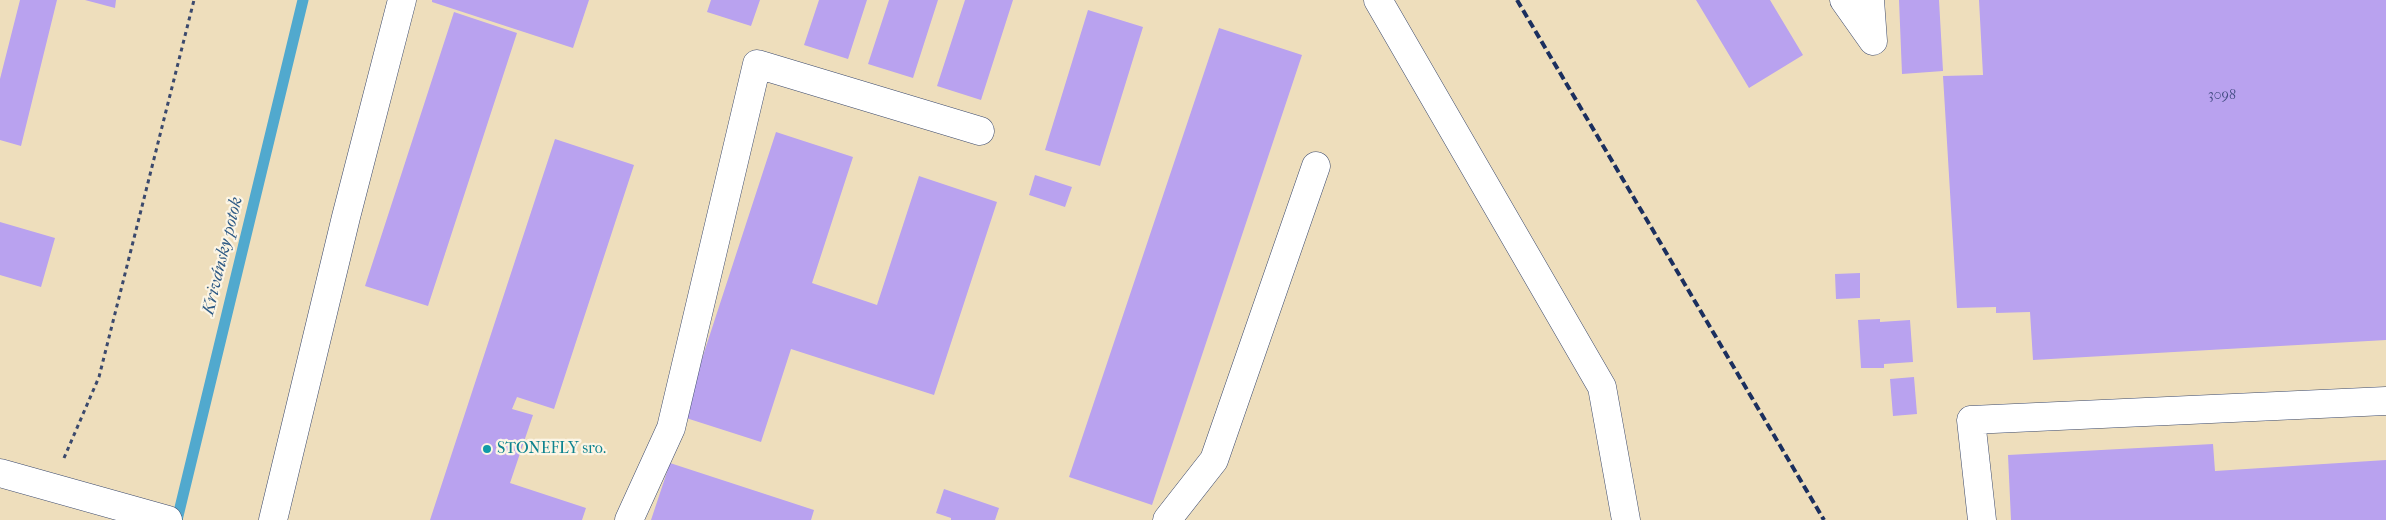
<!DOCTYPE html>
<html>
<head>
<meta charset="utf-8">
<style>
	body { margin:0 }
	canvas { display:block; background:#eedebc }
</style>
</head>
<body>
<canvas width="2386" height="520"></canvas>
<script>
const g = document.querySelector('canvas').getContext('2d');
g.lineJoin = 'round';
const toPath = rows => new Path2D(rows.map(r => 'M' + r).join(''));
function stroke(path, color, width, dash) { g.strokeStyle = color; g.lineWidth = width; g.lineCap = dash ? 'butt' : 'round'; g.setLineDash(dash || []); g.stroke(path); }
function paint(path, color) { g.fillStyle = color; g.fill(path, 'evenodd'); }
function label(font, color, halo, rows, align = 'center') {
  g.font = font + ' "IM FELL French Canon",serif'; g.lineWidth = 4.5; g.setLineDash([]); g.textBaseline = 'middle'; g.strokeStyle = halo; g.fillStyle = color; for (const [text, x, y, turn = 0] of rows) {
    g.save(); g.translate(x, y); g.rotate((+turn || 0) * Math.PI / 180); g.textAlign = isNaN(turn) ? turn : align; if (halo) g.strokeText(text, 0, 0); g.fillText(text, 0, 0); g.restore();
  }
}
const stream = toPath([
	[177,520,303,0]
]);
const building = toPath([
	[20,0,57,0,21,146,0,140,0,79],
	[85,0,116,0,115,8],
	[432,0,589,0,573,48,432,2],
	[711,0,760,0,751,26,707,12],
	[819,0,867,0,848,59,804,45],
	[889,0,938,0,913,78,868,64],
	[965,0,1013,0,981,100,937,86],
	[1696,0,1770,0,1803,55,1749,88],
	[1899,0,1939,0,1943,71,1902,74],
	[1979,0,2386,0,2386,340,2033,360,2030,312,1996,313,1996,307,1957,308,1943,76,1983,75],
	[1088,10,1143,27,1100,166,1045,150],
	[454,12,517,33,428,306,365,286],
	[1219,28,1302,55,1152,505,1069,477],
	[776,132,853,157,812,283,877,305,919,176,997,202,934,395,791,349,761,442,683,417],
	[555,139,634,165,554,409,517,397,512,409,533,415,510,483,586,508,582,520,430,520],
	[1035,175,1072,187,1065,207,1029,195],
	[0,222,55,238,41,287,0,275],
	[1860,273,1860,298,1836,299,1835,274],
	[1880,319,1880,322,1910,320,1913,362,1884,364,1884,368,1861,368,1858,320],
	[1914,377,1917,414,1893,416,1890,379],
	[2213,444,2215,471,2386,460,2386,520,2011,520,2008,455],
	[670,463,814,510,811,520,651,520],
	[944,489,999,508,995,520,951,520,951,518,936,513]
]);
const path = toPath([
	[64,458,99,377,194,0]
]);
const minor = toPath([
	[1378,0,1602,387,1626,520],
	[1844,0,1873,41,1870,0],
	[0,473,168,520],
	[273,520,346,217,402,0],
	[629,520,671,428,757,64,980,131],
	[1167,520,1214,460,1316,166],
	[1982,520,1971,420,2386,401]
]);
const rail = toPath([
	[1517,0,1824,520]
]);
const markers = [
	[487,449,5,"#0f9aa8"]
];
const numberNames = [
	["3098",2222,96]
];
const cultureNames = [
	["STONEFLY sro.",497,449]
];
const waterNames = [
	["Krivánsky potok",223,256,-76]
];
stroke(stream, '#51a9ce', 11);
paint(building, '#b9a2ef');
stroke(minor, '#3b496c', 29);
stroke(path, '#3b496c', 3, [4, 4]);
stroke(minor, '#fff', 28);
stroke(rail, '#1b2f5e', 4, [8, 4]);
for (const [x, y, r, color] of markers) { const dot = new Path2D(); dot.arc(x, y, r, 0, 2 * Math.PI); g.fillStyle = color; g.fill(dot); stroke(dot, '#fcf5e5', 2); }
label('14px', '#424c82', null, numberNames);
label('16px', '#0d838f', '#fcf5e5', cultureNames, 'left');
label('italic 18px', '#2e5a85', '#fcf5e5', waterNames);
</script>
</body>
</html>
